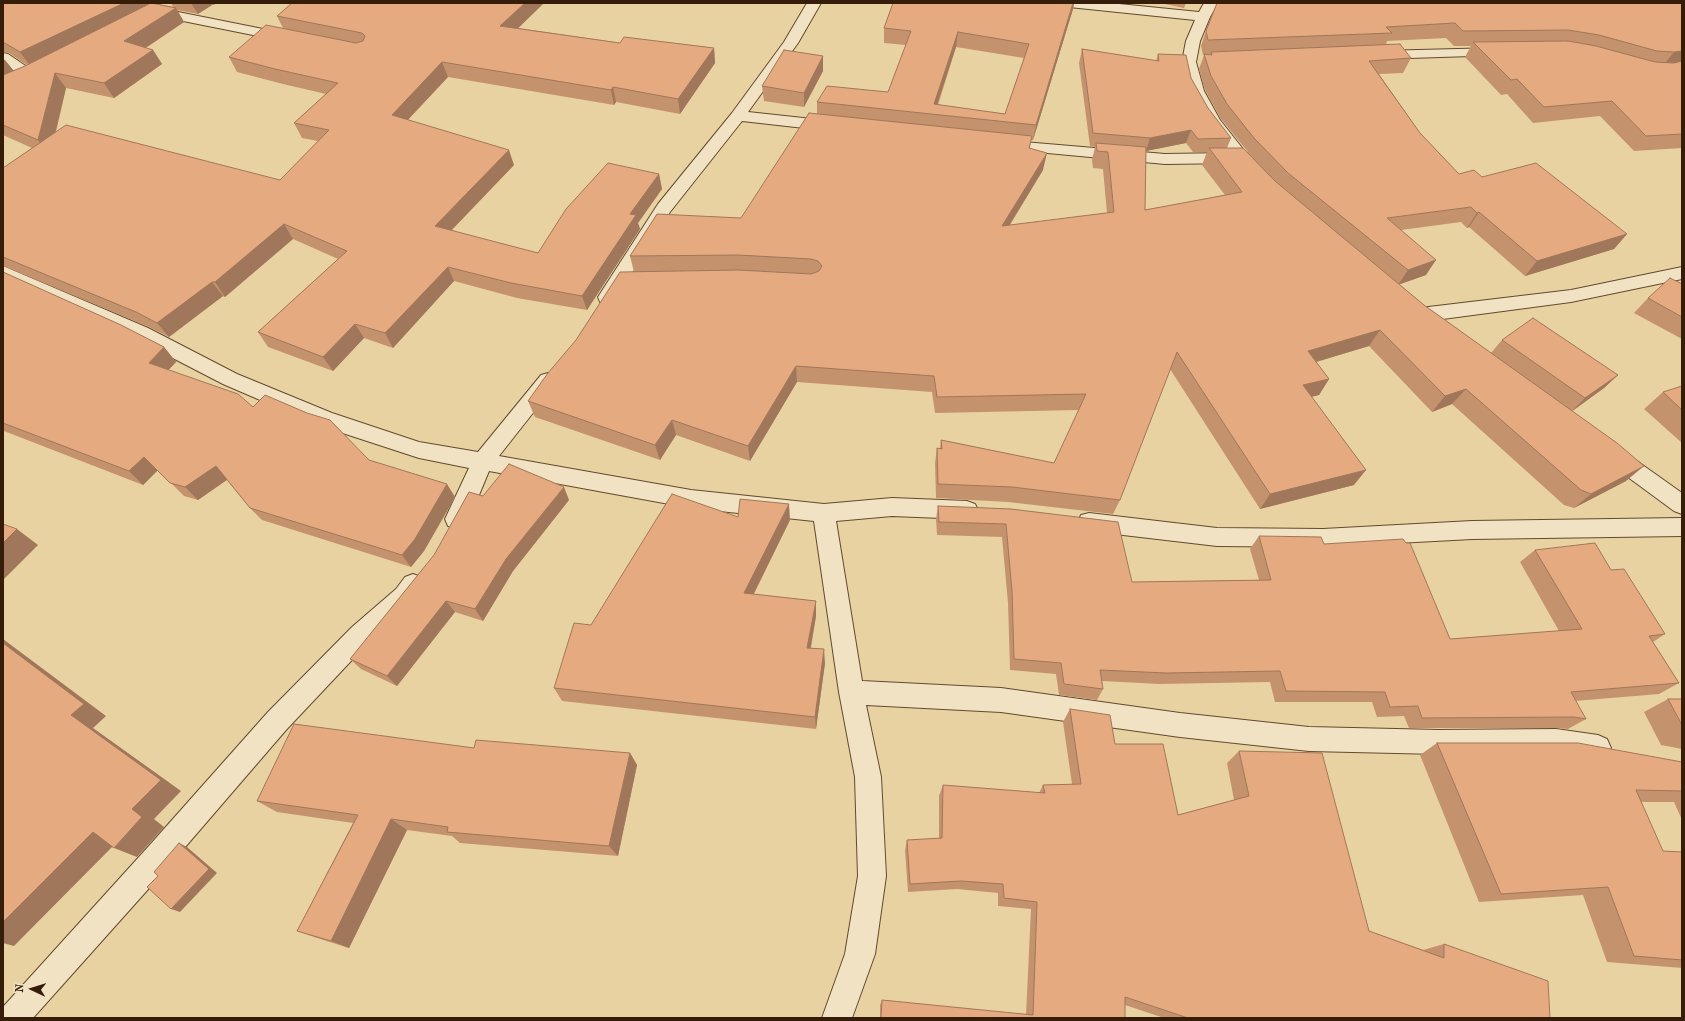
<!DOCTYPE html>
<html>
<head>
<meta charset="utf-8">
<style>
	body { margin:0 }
	#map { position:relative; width:1685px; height:1021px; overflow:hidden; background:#e9d2a2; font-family:"IM FELL French Canon",serif }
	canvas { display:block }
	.frame { position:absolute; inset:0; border:4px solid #351d09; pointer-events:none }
	.north { position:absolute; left:12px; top:969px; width:40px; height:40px; -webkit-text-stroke:3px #f1e2c3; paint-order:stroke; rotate:274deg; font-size:11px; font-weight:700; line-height:16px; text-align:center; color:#351d09 }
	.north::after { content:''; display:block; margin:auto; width:14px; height:18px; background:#351d09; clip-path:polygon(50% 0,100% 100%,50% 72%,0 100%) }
</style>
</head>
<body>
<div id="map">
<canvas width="1685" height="1021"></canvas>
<div class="frame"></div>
<div class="north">N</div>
</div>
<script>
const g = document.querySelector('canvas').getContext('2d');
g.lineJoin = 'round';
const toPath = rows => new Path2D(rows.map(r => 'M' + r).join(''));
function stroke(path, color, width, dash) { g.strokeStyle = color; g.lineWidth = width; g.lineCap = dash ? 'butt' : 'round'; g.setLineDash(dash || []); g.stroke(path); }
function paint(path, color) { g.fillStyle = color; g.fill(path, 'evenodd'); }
const minor = toPath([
	[807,3,821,3,798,43,748,112,831,121,837,123,839,126,837,129,831,131,742,121,670,212,614,302,607,303,600,302,598,297,658,204,732,113,784,42,807,3],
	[1062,3,1109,3,1199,12,1204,3,1218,3,1210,17,1200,41,1196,62,1204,91,1220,120,1247,154,1259,166,1261,170,1259,174,1253,175,1247,174,1236,163,1165,164,994,148,992,145,994,142,1000,140,1165,154,1229,153,1205,121,1188,91,1182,62,1186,41,1195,20,1069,7,1064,6,1062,3],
	[158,8,293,35,295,38,293,41,288,42,153,15,151,12,153,9,158,8],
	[1498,48,1503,49,1505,52,1503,55,1378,59,1373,58,1371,55,1373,52,1378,51,1498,48],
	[3,53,8,54,36,73,39,76,36,79,31,81,26,79,3,64,3,53],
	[3,266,148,328,237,374,332,413,419,442,478,452,541,375,548,373,555,375,558,380,555,385,499,456,691,490,824,504,892,498,967,501,975,504,978,510,975,516,967,519,892,516,836,521,862,681,1001,688,1180,713,1309,727,1439,730,1556,729,1598,735,1607,739,1611,748,1607,757,1598,761,1556,753,1439,754,1309,751,1180,737,1001,712,866,705,881,777,886,876,875,954,852,1018,822,1018,845,954,858,876,855,777,839,692,814,521,691,508,489,471,474,507,464,526,456,528,448,526,445,519,469,468,419,458,318,425,223,384,134,338,3,279,3,266],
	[1682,267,1682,279,1571,302,1420,322,1413,320,1411,315,1413,310,1420,308,1571,290,1682,267],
	[1613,447,1620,449,1682,493,1682,514,1674,511,1606,461,1602,455,1606,449,1613,447],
	[1089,513,1217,528,1323,529,1472,521,1682,518,1682,536,1472,539,1323,547,1217,546,1089,531,1081,529,1078,522,1081,515,1089,513],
	[413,574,421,577,425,584,412,603,368,643,286,730,168,867,33,1018,3,1018,3,1007,148,847,268,712,352,627,396,589,405,577,413,574]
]);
const wall = toPath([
	[3,3,158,4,173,7,171,3,217,3,213,5,212,5,198,14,177,10,184,22,146,48,153,50,162,64,114,98,66,88,56,132,280,180,318,141,302,138,294,123,326,94,283,84,237,72,229,57,283,28,277,16,291,4,286,3,544,3,518,28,620,43,714,48,715,63,680,114,616,102,614,105,448,77,408,120,514,165,451,231,538,253,659,174,662,189,638,223,640,229,587,310,517,298,454,281,393,348,364,338,333,371,268,347,258,332,338,259,293,239,225,297,223,296,169,337,149,327,3,266,3,168,32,148,3,135,3,58,14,71,27,65,9,53,3,52],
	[893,3,1074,3,1073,9,1033,140,1031,140,1030,148,1043,170,1010,225,1107,213,1103,169,1093,168,1092,160,1095,147,1090,146,1079,63,1082,49,1156,61,1158,54,1191,78,1208,108,1231,138,1227,148,1248,152,1221,119,1205,90,1199,69,1204,55,1203,55,1201,46,1206,31,1682,3,1682,148,1634,151,1600,116,1533,123,1507,94,1501,95,1465,57,1471,46,1454,46,1446,38,1387,41,1386,45,1411,58,1403,73,1379,74,1420,133,1459,174,1482,177,1627,234,1614,249,1525,276,1469,227,1467,228,1461,222,1401,230,1426,275,1399,284,1424,305,1491,353,1502,340,1618,375,1604,388,1572,411,1626,481,1574,508,1564,505,1452,404,1432,412,1369,346,1316,362,1329,379,1319,395,1311,397,1354,485,1260,509,1170,369,1120,500,1113,514,1008,502,936,498,935,463,937,448,940,448,941,440,1054,463,1079,410,935,413,932,392,797,382,750,461,676,435,660,460,535,417,528,401,634,272,630,256,741,218,817,114,817,102,888,92,906,45,884,43,884,28],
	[956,47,1024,58,1005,114,938,105],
	[1186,143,1193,152,1207,152,1202,165,1225,195,1145,210,1146,151],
	[1160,3,1186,3,1184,8],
	[823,56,823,71,804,107,764,101,762,86],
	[3,272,164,347,176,362,168,370,253,407,369,460,455,497,424,551,411,567,262,520,250,508,227,480,198,500,184,496,158,470,143,485,4,431,3,431],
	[1682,284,1682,339,1634,313,1648,298],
	[1682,386,1682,443,1644,409,1663,392],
	[483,496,569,500,513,571,483,621,455,612,397,686,361,669,350,659],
	[938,506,1011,509,1132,582,1259,580,1250,549,1259,536,1324,544,1450,639,1559,631,1520,562,1535,550,1611,570,1665,634,1653,642,1679,683,1659,694,1575,701,1586,719,1568,729,1556,728,1409,728,1404,716,1377,717,1372,702,1275,702,1270,682,1159,684,1102,681,1103,689,1097,700,1059,695,1056,674,1010,670,1008,603,1002,537,937,535,936,519],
	[738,517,790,520,754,594,816,601,816,616,811,648,825,663,816,729,562,701,554,688,591,625],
	[1668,699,1682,699,1682,749,1661,745,1644,712],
	[1070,709,1115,744,1178,815,1234,800,1227,763,1239,751,1369,931,1423,950,1444,944,1550,1018,1164,1018,1125,1005,1125,1018,880,1018,880,1005,882,1000,1026,1015,1031,909,998,906,998,893,957,889,908,892,905,850,907,840,939,838,939,796,943,785,1039,793,1043,785,1072,784,1063,722],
	[1437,743,1682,762,1682,820,1674,802,1641,802,1663,851,1682,852,1682,968,1607,962,1583,895,1479,902,1420,755],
	[474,748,630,753,637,765,618,856,460,843,452,836,407,830,349,948,317,938,297,931,353,823,277,812,257,801]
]);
const shadedWall = toPath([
	[124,3,160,3,126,22,31,67,20,52],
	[191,3,211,3,212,5,198,14],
	[212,3,217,3,213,5],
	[525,3,544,3,505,41,500,26],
	[1073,3,1074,3,1073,9,1033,140,1036,125],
	[176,8,184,22,133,56,124,41],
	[958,32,956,47,934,114,934,104],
	[714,48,715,63,680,114,678,99],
	[153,50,162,64,114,98,104,83],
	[1682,51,1682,64,1662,67,1674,52],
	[823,56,823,71,804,107,804,93],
	[5,60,17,75,3,81,3,61],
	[442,62,448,77,398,130,392,115],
	[55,73,66,88,50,155,38,140],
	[613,87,616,102,614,105,611,90],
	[1191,130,1186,143,1146,151,1150,138],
	[509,150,514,165,441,241,435,226],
	[1047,153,1043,170,999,242,1002,226],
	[659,174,662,189,638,223,640,229,587,310,582,296,630,214],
	[1479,212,1469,227,1467,228,1477,213],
	[284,224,293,239,225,297,215,282],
	[1627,234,1614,249,1525,276,1537,261],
	[1436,260,1426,275,1398,285,1408,270],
	[448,267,454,281,393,348,385,333],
	[212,282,223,296,169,337,157,323],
	[355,324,364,338,333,371,323,357],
	[1380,330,1369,346,1299,367,1308,351],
	[164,347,176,362,162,377,149,363],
	[796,366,797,382,750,461,748,446],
	[1618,375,1604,388,1571,412,1585,398],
	[1329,379,1319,395,1293,401,1303,385],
	[1466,389,1452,404,1432,412,1445,396],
	[672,420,676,435,660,460,655,445],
	[144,457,158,470,143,485,129,471],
	[216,466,228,479,198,500,185,487],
	[1644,466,1626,481,1574,508,1591,494],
	[1366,470,1354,485,1260,509,1270,494],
	[447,484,455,497,424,551,411,567,402,555],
	[564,487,569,500,513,571,483,621,475,609,506,559],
	[789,504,790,520,747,607,744,593],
	[17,529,38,545,3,580,3,543],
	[446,601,455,612,397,686,387,676],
	[816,601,816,616,808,662,807,648],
	[3,639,106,716,93,728,181,791,154,819,164,827,137,857,114,848,132,809,3,643],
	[824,649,825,663,816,729,815,717],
	[630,753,637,765,618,856,609,846],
	[391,819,407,830,349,948,331,941],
	[93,832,117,842,14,946,3,943,3,922],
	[179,843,187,847,217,873,180,912,171,909]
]);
const building = toPath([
	[3,3,124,3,20,52,3,42,3,3],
	[151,3,176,8,124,41,153,50,104,83,55,73,38,140,3,125,3,75,25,66,151,3],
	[292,3,525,3,500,26,620,43,624,37,714,48,678,99,613,87,611,90,442,62,392,115,509,150,435,226,538,253,566,209,608,163,659,174,630,214,636,215,582,296,511,283,448,267,385,333,355,324,323,357,258,332,347,251,284,224,215,282,212,282,157,323,136,312,3,257,3,168,66,125,280,180,329,130,294,123,338,83,275,69,229,57,266,25,356,43,363,41,365,36,362,33,277,16,292,3],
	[893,3,1073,3,1036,125,817,102,827,86,888,92,911,31,884,28,893,3],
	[958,32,1029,44,1005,114,934,104,958,32],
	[1217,3,1682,3,1682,51,1674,52,1657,51,1599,35,1568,30,1463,31,1455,23,1386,27,1392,33,1208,40,1206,31,1217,3],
	[1568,41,1596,46,1655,62,1674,63,1682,61,1682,134,1646,136,1612,101,1544,107,1517,79,1511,80,1473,42,1568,41],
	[1400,44,1411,58,1369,61,1420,133,1459,174,1474,170,1482,177,1536,163,1627,234,1537,261,1479,212,1477,213,1471,207,1387,218,1436,260,1408,270,1288,173,1254,138,1227,104,1211,76,1204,54,1212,55,1211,52,1400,44],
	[1082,49,1159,61,1158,54,1186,55,1191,78,1208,108,1231,138,1198,139,1191,130,1150,138,1093,133,1082,49],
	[784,50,823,56,804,93,762,86,784,50],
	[809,113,1032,136,1029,148,1047,153,1002,226,1114,212,1108,152,1097,151,1096,143,1146,147,1145,210,1242,192,1209,148,1243,148,1275,181,1424,305,1617,443,1644,466,1591,494,1581,490,1466,389,1445,396,1380,330,1308,351,1329,379,1303,385,1366,470,1270,494,1177,352,1120,500,1012,487,938,484,937,448,942,449,941,440,1054,463,1086,394,937,397,934,376,796,366,748,446,672,420,655,445,528,401,548,373,576,340,620,272,738,270,811,274,819,271,822,266,818,261,811,259,738,255,630,256,657,214,741,218,809,113],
	[3,272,121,325,164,347,149,363,238,394,253,407,265,395,307,413,330,420,369,460,447,484,415,539,402,555,250,508,216,466,185,487,170,483,144,457,129,471,3,423,3,272],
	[1670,278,1682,284,1682,317,1648,298,1670,278],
	[1533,318,1618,375,1585,398,1502,340,1533,318],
	[1682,386,1682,410,1663,392,1682,386],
	[509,464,564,487,506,559,475,609,446,601,387,676,350,659,434,555,469,492,483,496,509,464],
	[672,494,738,517,740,499,789,504,744,593,816,601,807,648,824,649,815,717,554,688,574,623,591,625,672,494],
	[938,506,1011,509,1118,522,1132,582,1271,580,1259,536,1321,537,1324,544,1403,539,1406,543,1410,543,1450,639,1582,629,1535,550,1595,543,1611,570,1624,569,1665,634,1649,636,1679,683,1571,692,1586,719,1574,717,1422,718,1418,706,1390,707,1385,692,1286,691,1280,671,1166,673,1100,670,1103,689,1064,684,1061,663,1014,659,1012,591,1006,524,939,522,938,506],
	[3,524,17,529,3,543,3,524],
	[3,643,84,704,71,715,161,780,132,809,142,817,114,848,93,832,3,922,3,643],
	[1668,699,1682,699,1682,725,1668,699],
	[1070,709,1110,715,1115,744,1163,744,1178,815,1249,796,1239,751,1322,753,1369,931,1444,958,1444,944,1548,981,1550,1018,1188,1018,1125,997,1125,1018,881,1018,882,1000,1033,1015,1037,902,1004,898,1003,884,961,881,910,884,907,840,942,838,943,785,1045,793,1043,785,1081,784,1070,709],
	[294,724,474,748,476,740,630,753,609,846,447,832,448,827,391,819,331,941,297,931,358,815,257,801,294,724],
	[1437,743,1578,743,1682,762,1682,791,1636,790,1663,851,1682,852,1682,960,1634,956,1608,887,1501,894,1437,743],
	[179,843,209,869,171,909,147,887,158,876,154,872,179,843]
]);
stroke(minor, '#624a2f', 2);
paint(minor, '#f1e2c3');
paint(wall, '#c5926e');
paint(shadedWall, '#a0775a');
paint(building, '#e5aa80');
stroke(building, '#a0775a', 1);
</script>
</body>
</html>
